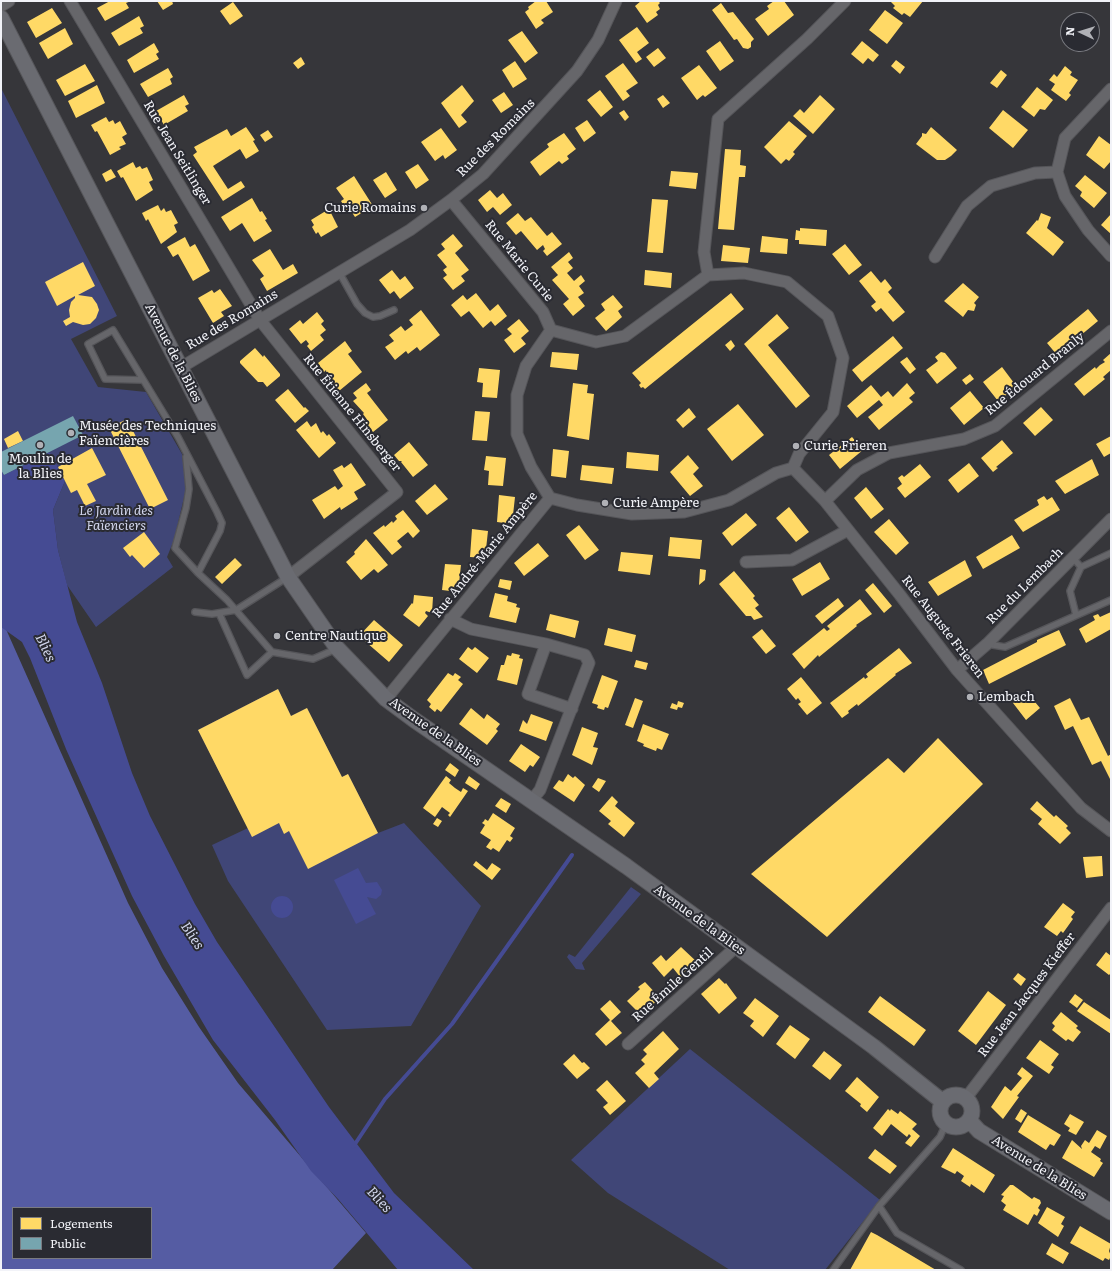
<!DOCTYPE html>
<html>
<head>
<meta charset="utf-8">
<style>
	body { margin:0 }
	#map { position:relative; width:1112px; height:1271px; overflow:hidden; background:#36363a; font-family:Literata,serif }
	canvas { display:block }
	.frame { position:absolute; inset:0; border:2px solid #f2f3f8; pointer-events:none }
	.legend { position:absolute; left:12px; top:1207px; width:140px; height:52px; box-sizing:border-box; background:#2a2b32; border:1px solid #7a7b81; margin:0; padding:5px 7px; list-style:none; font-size:12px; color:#f2f3f8 }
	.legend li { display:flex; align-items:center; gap:8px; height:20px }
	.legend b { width:20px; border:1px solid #7a7b81 }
	.north { position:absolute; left:1060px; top:12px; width:40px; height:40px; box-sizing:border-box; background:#2a2b32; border:1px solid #7a7b81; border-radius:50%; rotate:274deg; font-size:11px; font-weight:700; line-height:16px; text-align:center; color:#f2f3f8 }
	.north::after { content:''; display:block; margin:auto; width:14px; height:18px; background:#b0b1b6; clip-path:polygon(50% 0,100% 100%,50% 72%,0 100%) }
</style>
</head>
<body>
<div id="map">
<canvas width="1112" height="1271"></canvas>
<div class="frame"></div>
<ul class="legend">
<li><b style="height:11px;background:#ffd966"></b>Logements</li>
<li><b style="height:11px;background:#76a5af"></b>Public</li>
</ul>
<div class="north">N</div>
</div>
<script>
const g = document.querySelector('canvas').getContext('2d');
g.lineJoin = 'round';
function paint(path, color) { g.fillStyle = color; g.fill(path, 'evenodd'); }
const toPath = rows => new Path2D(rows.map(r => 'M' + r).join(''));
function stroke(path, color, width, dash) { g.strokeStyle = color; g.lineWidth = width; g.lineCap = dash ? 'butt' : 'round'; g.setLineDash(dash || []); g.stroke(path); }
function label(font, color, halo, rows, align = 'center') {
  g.font = font + ' Literata,serif'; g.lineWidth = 4; g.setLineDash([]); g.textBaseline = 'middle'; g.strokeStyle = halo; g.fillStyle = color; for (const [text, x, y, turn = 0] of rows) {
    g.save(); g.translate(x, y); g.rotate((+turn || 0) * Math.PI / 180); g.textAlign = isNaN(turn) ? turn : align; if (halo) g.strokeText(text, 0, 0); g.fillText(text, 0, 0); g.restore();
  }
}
const green = toPath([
	[1,88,117,316,71,339,98,387,146,392,182,454,186,489,174,540,167,557,173,567,96,627,67,585,58,550,53,510,65,481,50,452,4,475,1,470],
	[278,689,291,716,307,708,342,777,348,774,378,833,404,823,481,906,411,1026,327,1030,228,881,212,845,248,828,198,730],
	[631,887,641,894,582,963,585,970,576,969,567,957,569,954,575,957],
	[690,1049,880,1200,825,1270,730,1270,608,1193,571,1160]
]);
const forest = toPath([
	[1,618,128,903,162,968,199,1027,238,1083,366,1233,332,1270,1,1270],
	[13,1208,151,1208,151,1258,13,1258]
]);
const water = toPath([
	[50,452,65,481,53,510,58,550,77,622,102,683,132,773,150,816,195,904,217,942,329,1107,394,1193,474,1270,398,1270,338,1199,311,1171,275,1120,213,1040,164,956,132,896,66,749,30,658,22,642,1,627,1,470,4,475],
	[358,868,366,883,377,882,382,890,381,895,376,899,367,897,376,914,356,924,334,880],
	'271 907a11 11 0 1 1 22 0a11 11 0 1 1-22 0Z'
]);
const homes = toPath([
	[110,1,131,1,126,3,129,8,105,21,97,8],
	[157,1,172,1,173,4,163,10],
	[536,1,546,1,553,12,541,20,544,23,536,29,525,12,529,9,528,7],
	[641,1,658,1,660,3,658,5,660,9,656,12,658,15,647,23,635,6],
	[774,1,784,1,794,15,768,36,755,19,769,9,767,6],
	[892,1,923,1,910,17,904,13,902,15,893,8,895,6,891,2],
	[233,2,243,16,230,25,220,11],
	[721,3,728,13,733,12,754,39,751,42,751,47,748,49,743,48,737,39,734,40,712,10],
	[52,8,62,23,36,38,27,22],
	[885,10,903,23,887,44,869,30],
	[139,16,144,26,140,28,143,33,119,46,111,33],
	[637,27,649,43,637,52,642,59,636,63,619,40],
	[65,28,73,44,48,59,39,43],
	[522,31,538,53,525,63,508,40],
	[720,41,734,61,720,71,706,51],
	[862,41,879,55,873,62,868,58,863,64,851,54],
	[154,43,159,52,156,54,159,59,134,73,127,60],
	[658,48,666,58,654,67,646,57],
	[301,57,305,64,298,69,293,63],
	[896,60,905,67,900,74,891,66],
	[515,61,527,79,513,88,502,70],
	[623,63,638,83,626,91,630,96,623,101,605,76],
	[85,64,95,81,65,96,56,80],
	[699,65,717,88,705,97,703,95,697,100,681,78],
	[1065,66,1072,72,1070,75,1078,80,1069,93,1071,95,1066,101,1051,90,1055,84,1049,80,1054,74,1057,77],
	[168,68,173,77,170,79,172,84,148,97,140,84],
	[1001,70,1007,75,997,88,990,83],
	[97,85,105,103,76,118,68,101],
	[462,85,474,101,461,115,467,122,459,128,441,103],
	[1037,87,1053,100,1045,110,1040,109,1034,117,1021,107],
	[600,90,613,107,601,117,587,100],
	[504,92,513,105,501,113,492,100],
	[184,95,189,104,185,106,188,111,164,125,156,111],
	[663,95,670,103,663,108,657,99],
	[820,95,835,109,813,134,793,116,800,109,804,113],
	[624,110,629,117,625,121,619,113],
	[1003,110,1028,130,1013,148,989,128],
	[106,117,109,122,113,120,115,124,120,121,127,134,122,137,126,144,119,147,121,149,110,155,97,131,95,132,91,125],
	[587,120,596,133,584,142,575,128],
	[789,121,807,136,793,152,795,154,789,161,786,159,781,164,764,147],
	[246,127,255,140,253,141,259,151,246,159,240,149,213,166,228,189,241,181,245,187,223,201,193,155,197,152,194,147,227,129,231,136],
	[931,127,957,150,951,156,945,160,937,160,916,144,922,136,922,133,926,134],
	[441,128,457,150,445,159,443,155,435,161,421,142],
	[268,130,273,137,265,142,260,135],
	[564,133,576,149,567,156,569,159,562,164,559,161,540,176,530,162,549,147,547,144],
	[1099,136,1111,145,1111,161,1104,169,1086,155],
	[725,149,741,150,740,165,746,166,745,177,739,177,734,230,718,229],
	[133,162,136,168,140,166,142,169,147,167,153,180,149,182,153,190,136,201,123,177,121,178,117,171],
	[418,164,429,180,416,189,405,172],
	[111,169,116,177,106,182,102,174],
	[671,171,698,173,696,189,669,186],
	[386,172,397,190,385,198,373,180],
	[1085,175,1107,193,1094,208,1080,196,1082,192,1075,186],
	[354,176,373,206,355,217,351,211,348,213,341,201,344,199,336,188],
	[490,190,497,198,503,193,512,205,500,215,493,207,487,212,478,200],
	[252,198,260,212,262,211,267,219,265,220,272,231,254,242,242,223,230,231,221,217],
	[652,199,668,200,663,253,647,252],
	[158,205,161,211,164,208,166,212,171,210,178,223,174,225,177,232,161,244,148,219,146,221,142,213],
	[329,209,338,227,321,237,318,232,316,234,312,227,314,225,311,220],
	[518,213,525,221,531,217,547,236,552,232,562,244,547,256,543,251,545,249,543,245,537,250,521,231,516,235,506,223],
	[1041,213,1051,217,1047,228,1064,242,1053,256,1026,233,1037,220,1038,221],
	[1111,214,1111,234,1101,225],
	[800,228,827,230,826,246,799,244,799,240,795,240,796,230,800,231],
	[453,234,463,246,455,253,469,270,461,276,465,281,453,290,443,278,447,275,443,270,447,267,437,255,445,249,441,244],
	[762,236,788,239,787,254,760,252],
	[185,237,190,247,195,244,210,271,193,281,178,254,173,257,167,247],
	[845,244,862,265,849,275,832,254],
	[723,245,750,248,748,263,721,261],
	[270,249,283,270,293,264,298,273,267,291,260,279,264,276,252,260],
	[569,252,573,258,568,262,573,268,567,273,574,281,581,275,585,281,579,286,584,293,578,297,585,306,573,316,563,304,569,299,552,280,558,275,551,267],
	[83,262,95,286,78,295,92,297,97,304,99,310,96,318,90,324,83,325,73,322,66,326,63,321,70,317,69,310,71,302,75,298,75,296,57,306,45,282],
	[392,270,400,280,405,276,414,288,400,299,394,291,390,294,379,280],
	[645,270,672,273,671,288,644,285],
	[871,271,881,283,885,279,892,288,888,292,905,312,893,322,881,308,876,312,871,306,876,302,859,281],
	[963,283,979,297,974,303,976,305,974,311,968,310,963,317,944,301],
	[220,289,232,306,221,312,224,316,213,323,198,298,212,290,214,293],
	[476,293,490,311,498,304,507,316,495,326,491,321,483,328,469,311,461,317,451,305,463,295,467,300],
	[731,293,744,309,645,389,643,387,641,388,639,385,641,383,632,373],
	[613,295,623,307,618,311,622,317,606,331,595,318,605,310,601,304],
	[1088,309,1098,321,1057,355,1047,343],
	[421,310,440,335,420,351,417,347,408,354,406,351,395,360,385,347,394,341,389,335,401,326,405,331,413,325,409,320],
	[317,312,324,321,321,324,326,330,320,335,324,340,311,351,307,346,309,344,306,340,301,344,289,329,300,320,303,324],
	[777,314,789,328,768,345,810,396,796,408,744,344],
	[519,319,529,331,521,338,526,344,514,353,504,340,512,334,507,329],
	[893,336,903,348,862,382,852,370],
	[731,340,735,346,730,351,725,345],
	[345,341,352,351,348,354,362,372,339,391,327,376,326,370,324,372,318,363],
	[255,348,263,357,264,355,280,374,280,376,267,387,263,382,258,382,240,363,240,361],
	[552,352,579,354,577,370,550,367],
	[941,352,945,353,957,368,937,384,926,370,938,361,935,357],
	[1111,353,1111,370,1103,377,1105,379,1084,396,1074,384,1095,367,1096,369,1100,365,1105,362,1103,360],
	[907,357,916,369,910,374,900,362],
	[1002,367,1017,387,998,401,983,382],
	[479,368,500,370,497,398,482,397,483,383,477,382],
	[970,374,974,379,966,385,962,380],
	[366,383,371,390,367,393,388,420,373,432,366,423,368,421,363,414,364,413,353,401,357,398,353,393],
	[573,383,588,385,587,393,594,394,589,440,567,436],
	[907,383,915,393,909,398,913,402,879,430,868,417,883,405,879,400,857,418,847,406,871,385,881,397,888,391,893,397],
	[288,389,304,408,305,407,309,411,295,423,275,400],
	[970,391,984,408,964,425,950,408],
	[738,404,764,435,732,461,707,429],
	[1041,407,1053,420,1035,436,1023,423],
	[689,408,696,417,683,428,676,420],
	[475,411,490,412,487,441,472,440],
	[127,419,168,500,150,509,109,428],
	[307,421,311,427,316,423,321,433,323,431,327,436,329,434,336,443,319,458,296,430],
	[18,431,23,441,8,448,4,439],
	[1111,436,1111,453,1104,457,1096,444],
	[852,437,863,450,840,469,829,455],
	[1002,440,1013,453,996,467,998,468,993,472,981,458],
	[409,442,428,465,413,477,401,462,402,461,399,461,394,455],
	[92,448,106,475,87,484,96,501,85,506,77,490,71,493,58,467],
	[553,449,569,451,566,478,551,476],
	[627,452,659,455,658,471,626,468],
	[688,455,699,468,693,474,703,486,690,496,670,472],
	[486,456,506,458,503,486,488,485,489,471,484,470],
	[1092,459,1099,475,1065,494,1055,481],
	[351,463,366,485,354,492,358,499,341,510,340,507,324,519,312,500,335,486,338,490,343,486,333,470,342,465,344,468],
	[969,463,979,476,958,493,948,480],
	[920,464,931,477,905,498,897,488,902,484,898,478,902,475,904,477],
	[582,465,614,468,612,484,580,480],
	[435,484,448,499,427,515,415,501],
	[866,487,884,509,871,519,854,498],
	[499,495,515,497,512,524,497,522],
	[1044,496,1047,500,1052,497,1060,510,1023,532,1014,520,1039,505,1037,500],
	[789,507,809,532,796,542,776,518],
	[403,510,420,531,413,538,408,532,397,541,402,547,392,555,373,533,384,525,385,527,392,521,393,523,397,519,395,516],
	[746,513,757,525,732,546,722,533],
	[889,519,909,543,896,555,874,532],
	[579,525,599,550,585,560,566,535],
	[472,529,488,531,485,558,470,557],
	[144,532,160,554,144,568,132,555,130,557,123,548],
	[1012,535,1020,548,983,569,976,557],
	[670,537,702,540,700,559,668,556],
	[366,539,388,565,378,573,374,569,361,580,346,562,355,554,354,552],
	[538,543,549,556,524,576,514,563],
	[621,552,653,555,650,575,618,571],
	[235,558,242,565,222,584,215,577],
	[965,560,972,576,938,596,928,582],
	[820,562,830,579,802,596,792,579],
	[445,564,461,565,458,592,442,590],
	[700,569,706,570,705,580,699,585],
	[734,571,755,596,753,598,759,605,755,608,763,617,754,620,751,616,746,616,719,584],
	[500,579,512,581,510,590,498,587],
	[873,583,892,606,884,613,865,590],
	[495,593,508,596,507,601,517,604,516,607,520,608,516,623,489,617],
	[414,595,433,597,432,613,426,611,425,613,428,616,419,627,403,615,412,603,413,604],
	[838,598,844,606,822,624,815,616],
	[860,599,872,614,856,625,857,626,819,657,818,655,804,669,792,654,824,628,827,631,830,629,827,626],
	[1111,612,1111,629,1086,643,1079,629,1095,620,1093,616,1098,614,1100,617],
	[550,614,579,621,575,638,546,630],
	[374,620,403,645,389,662,359,636],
	[608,628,636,635,632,652,604,645],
	[762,629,776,646,766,654,752,637],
	[1059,630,1066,645,989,684,983,670,1037,642,1037,640],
	[468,647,472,650,475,647,489,658,477,673,459,659],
	[899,648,912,663,895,674,896,675,858,706,857,704,848,711,849,713,842,718,830,703,864,677,865,679,868,677,866,674],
	[512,653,520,655,519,658,523,659,517,685,497,680,501,665,504,665,507,655,511,656],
	[636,660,648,663,646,670,634,667],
	[448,673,453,676,455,673,461,677,458,680,463,684,441,712,437,709,435,712,429,707,431,704,427,700],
	[602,675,618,681,608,708,605,707,604,710,597,708,598,705,592,703],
	[801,677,822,703,807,715,798,704,801,702,798,698,796,700,787,689],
	[278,689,291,716,307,708,342,777,348,774,378,833,308,869,289,831,284,834,279,823,252,837,198,730],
	[1030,696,1040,708,1026,720,1013,703,1021,697,1024,701],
	[635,698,643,701,633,728,625,725],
	[1070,698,1081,720,1089,717,1108,756,1111,754,1111,781,1101,761,1092,765,1073,726,1065,730,1054,706],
	[678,701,684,703,682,708,678,707,677,710,670,708,672,703,677,705],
	[471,708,484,719,487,714,500,724,496,729,498,731,487,745,459,724],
	[531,714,553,722,546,741,519,731,523,720,527,724],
	[643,724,669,734,662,750,657,748,656,751,643,746,644,744,637,741],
	[582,727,598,733,593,747,598,748,592,765,572,755],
	[938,738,983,784,827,937,751,874,888,758,904,773],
	[521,744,540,757,533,767,530,765,525,772,509,761],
	[450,763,459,770,455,777,445,770],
	[568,774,573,778,575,776,585,785,574,802,553,788,559,780,563,782],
	[446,776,451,780,449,783,455,788,461,792,463,788,468,791,450,817,448,815,450,813,442,807,435,817,423,808],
	[469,776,480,784,476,790,465,783],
	[598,778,606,781,599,792,592,787],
	[612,796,618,802,615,806,635,823,624,837,608,824,611,821,599,811],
	[501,798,511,804,506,813,495,806],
	[1037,801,1054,817,1056,815,1068,826,1066,828,1071,833,1060,844,1038,824,1042,819,1030,809],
	[493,813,515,828,510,836,513,838,510,842,507,840,499,852,493,848,491,850,486,847,491,840,480,833,485,825,482,823,484,821,485,819,488,821],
	[437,818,442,821,438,827,433,824],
	[1102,856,1103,876,1086,878,1083,857],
	[476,861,487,870,492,863,501,869,492,880,473,865],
	[1063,903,1075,912,1071,917,1073,919,1063,933,1061,931,1057,936,1044,927],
	[681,947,698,963,681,978,673,968,664,977,652,963,661,955,666,961],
	[1106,952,1111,956,1111,973,1109,975,1096,965],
	[1018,973,1026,979,1021,986,1013,979],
	[719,978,725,984,726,983,737,998,719,1014,701,994],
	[645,982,660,998,641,1015,627,1001,640,989,638,987],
	[988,991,1006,1005,976,1045,958,1031],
	[1075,994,1083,1000,1077,1008,1069,1002],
	[880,996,926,1030,914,1046,868,1012],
	[755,998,779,1016,763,1037,750,1026,754,1021,743,1013],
	[610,1000,621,1012,611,1021,622,1033,606,1046,595,1034,610,1020,600,1009],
	[1084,1002,1111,1020,1111,1034,1077,1011],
	[1061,1012,1078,1026,1076,1028,1081,1032,1073,1042,1068,1039,1066,1041,1052,1030,1055,1026,1052,1023],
	[790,1025,810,1039,795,1059,776,1044],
	[663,1031,679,1049,654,1073,659,1079,649,1088,635,1073,645,1064,641,1060,647,1054,643,1050],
	[1040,1040,1059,1054,1051,1065,1054,1067,1049,1074,1026,1058],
	[824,1051,842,1065,830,1080,812,1066],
	[574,1054,582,1063,584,1062,590,1068,577,1079,563,1064],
	[1022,1067,1033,1076,1017,1096,1019,1097,1003,1119,991,1107,1005,1086,1011,1091,1022,1078,1017,1074],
	[857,1077,879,1097,867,1112,860,1106,861,1104,845,1091],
	[607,1080,626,1101,610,1115,603,1107,608,1103,596,1090],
	[888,1109,890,1111,891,1109,898,1114,900,1111,917,1124,912,1129,920,1136,911,1147,905,1143,911,1136,909,1134,907,1137,891,1124,882,1136,873,1128],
	[1021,1109,1027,1113,1021,1123,1015,1119],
	[1070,1114,1084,1122,1076,1135,1068,1131,1070,1128,1064,1124],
	[1028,1115,1061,1135,1054,1146,1050,1144,1046,1150,1018,1132],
	[1097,1130,1107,1136,1100,1149,1095,1146,1091,1152,1101,1159,1100,1161,1103,1163,1094,1177,1062,1158,1072,1140,1082,1149,1081,1146,1085,1140,1089,1143],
	[953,1148,995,1175,984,1193,971,1184,970,1187,961,1181,964,1176,957,1171,955,1174,941,1167],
	[875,1149,897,1166,890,1174,868,1158],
	[1010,1185,1013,1185,1032,1199,1034,1197,1040,1200,1041,1203,1038,1208,1040,1210,1037,1216,1034,1214,1028,1225,1003,1210,1006,1205,1001,1201,1004,1196,1001,1195],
	[1047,1207,1065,1217,1061,1224,1064,1226,1058,1237,1038,1223],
	[1080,1226,1111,1244,1109,1251,1111,1256,1109,1260,1105,1258,1103,1261,1070,1243],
	[871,1232,877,1235,936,1270,850,1270],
	[1052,1243,1069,1253,1063,1264,1046,1254]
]);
const public = toPath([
	[73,416,83,435,4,475,1,470,1,452]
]);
const stream = toPath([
	[353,1147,385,1099,452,1024,572,855]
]);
const lane = toPath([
	[339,272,357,304,365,313,373,317,380,316,394,310],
	[142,380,105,379,88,344,113,330,178,437,217,512,222,523,220,531,198,573],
	[186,457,189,489,186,508,175,548,198,573,227,600,272,652,313,659,336,649],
	[1073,558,1081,567,1111,553],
	[195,612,212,614,236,610,288,577],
	[219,613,247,675,272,652],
	[1076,615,1070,591,1081,567],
	[987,644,1005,647,1111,600],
	[879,1206,897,1233,961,1270],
	[833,1270,879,1206,940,1137,946,1123]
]);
const street = toPath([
	[70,1,260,320,397,492,288,577],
	[1,6,9,1],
	[1111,89,1065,138,1057,172,1065,196,1088,230,1111,256],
	[451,200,543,312,551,330,596,342,625,336,708,275,744,273,787,282,828,316,843,358,833,412,799,454,793,468,776,473,729,500,684,512,632,514,577,505,550,498],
	[935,257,967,206,991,186,1035,173,1057,172],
	[708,275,704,252,718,119,807,39,845,1],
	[180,368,410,230,451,200,483,174,577,71,598,40,616,1],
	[793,468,825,501,900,595,957,670,1081,808,1111,831],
	[825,501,857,470,889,453,964,439,995,426,1111,331],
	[746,562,792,560,848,530],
	[450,619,471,629,546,644,585,655,589,663,540,790,532,800],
	[546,644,528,694,572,709],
	[957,670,987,644,1111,519],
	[386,699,550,498,531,467,517,434,517,395,526,366,551,330],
	[628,1044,736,947],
	[966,1098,1111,908]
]);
const secondary = toPath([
	[1,18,288,577,337,648,386,699,413,719,626,866,874,1047,943,1102],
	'940 1111a16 16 0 1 1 32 0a16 16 0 1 1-32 0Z',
	[969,1120,979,1131,1111,1212]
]);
const markers = [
	[424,208,4,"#b0b1b6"],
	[71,433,4,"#b0b1b6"],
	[40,445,4,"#b0b1b6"],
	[796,446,4,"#b0b1b6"],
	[605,503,4,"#b0b1b6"],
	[277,636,4,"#b0b1b6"],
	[970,697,4,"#b0b1b6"]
];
const streetNames = [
	["Rue des Romains",496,138,-45],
	["Rue Jean Seitlinger",177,153,59],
	["Rue Marie Curie",519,261,51],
	["Rue des Romains",232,320,-31],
	["Avenue de la Blies",173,353,63],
	["Rue Édouard Branly",1035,374,-39],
	["Rue Étienne Hinsberger",352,413,51],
	["Rue André-Marie Ampère",485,555,-51],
	["Rue du Lembach",1025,586,-45],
	["Rue Auguste Frieren",943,627,52],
	["Avenue de la Blies",435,732,35],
	["Avenue de la Blies",699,920,36],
	["Rue Émile Gentil",673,985,-42],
	["Rue Jean Jacques Kieffer",1027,995,-53],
	["Avenue de la Blies",1039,1168,32]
];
const poiNames = [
	["Curie Romains",416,208,"right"],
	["Musée des Techniques",79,426],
	["Faïencières",79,441],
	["Curie Frieren",804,446],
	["Moulin de",40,459,"center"],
	["la Blies",40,474,"center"],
	["Curie Ampère",613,503],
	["Centre Nautique",285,636],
	["Lembach",978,697]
];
const parkNames = [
	["Le Jardin des",116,511],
	["Faïenciers",116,526]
];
const waterNames = [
	["Blies",45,648,65],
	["Blies",192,936,56],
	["Blies",379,1200,47]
];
paint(green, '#404677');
paint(forest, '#555ca3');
paint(water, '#454b93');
paint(homes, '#ffd966');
paint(public, '#76a5af');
stroke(stream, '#454b93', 4);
stroke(lane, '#555559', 8);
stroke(street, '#555559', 13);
stroke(secondary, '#555559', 17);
stroke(lane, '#66666a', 5.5);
stroke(street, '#66666a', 11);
stroke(secondary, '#6a6b71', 15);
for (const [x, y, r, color] of markers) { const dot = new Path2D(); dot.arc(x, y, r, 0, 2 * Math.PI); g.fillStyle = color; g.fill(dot); stroke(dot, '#2a2b32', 1.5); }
label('13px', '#f2f3f8', '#2a2b32', streetNames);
label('13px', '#f2f3f8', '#2a2b32', poiNames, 'left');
label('italic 13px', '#d1d5ec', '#2a2b32', parkNames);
label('italic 14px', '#d1d6ec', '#2a2b32', waterNames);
</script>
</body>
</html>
